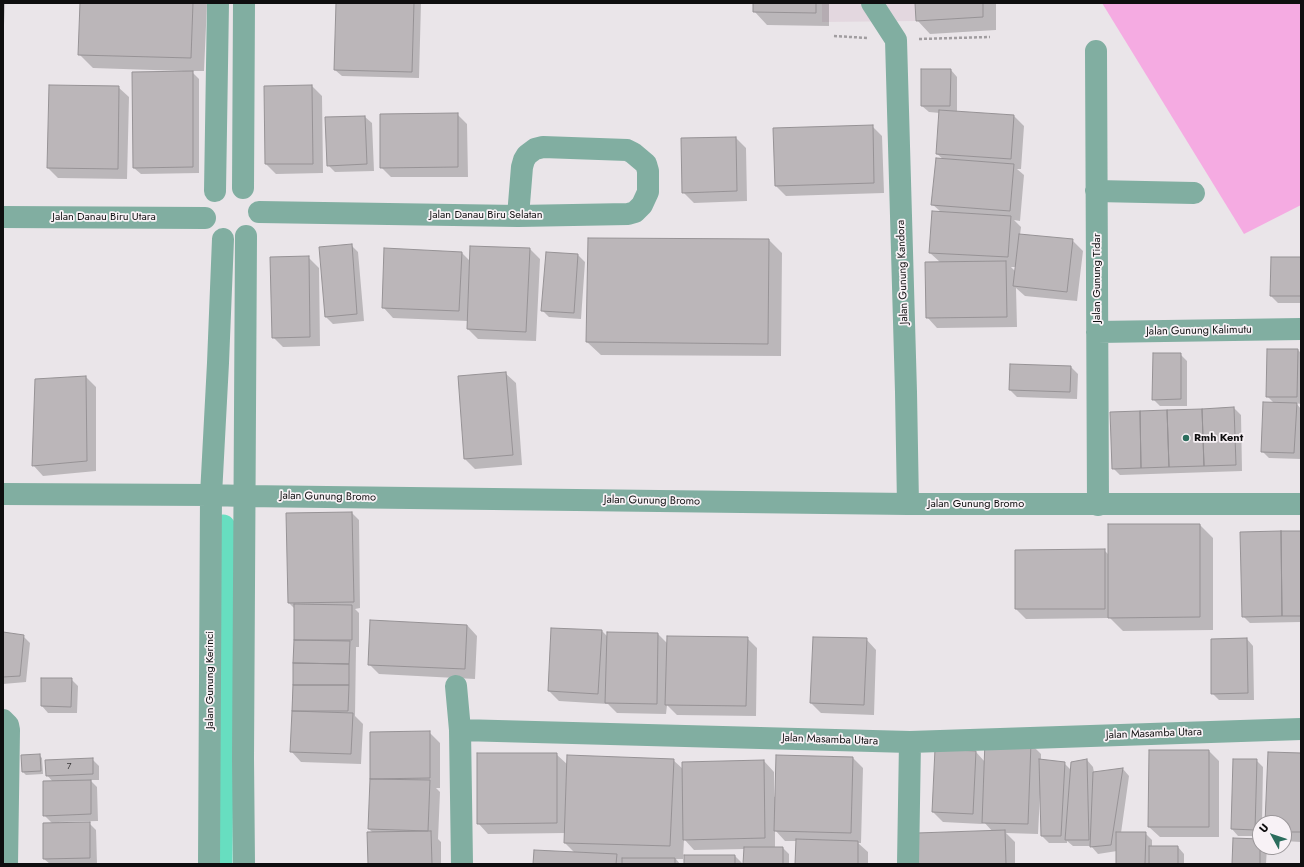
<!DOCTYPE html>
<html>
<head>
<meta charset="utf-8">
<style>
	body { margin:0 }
	#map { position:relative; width:1304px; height:867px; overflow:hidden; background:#eae5e9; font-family:Jost,sans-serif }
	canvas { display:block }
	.frame { position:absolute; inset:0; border:4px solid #0f0e0f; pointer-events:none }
	.north { position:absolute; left:1252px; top:815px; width:40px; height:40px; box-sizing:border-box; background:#f8f2f6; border:1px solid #9b979a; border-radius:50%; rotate:310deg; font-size:11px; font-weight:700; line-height:16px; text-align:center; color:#0f0e0f }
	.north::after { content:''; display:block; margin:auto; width:14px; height:18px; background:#2b6d5d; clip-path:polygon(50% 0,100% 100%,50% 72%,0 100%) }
</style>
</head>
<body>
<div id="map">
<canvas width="1304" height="867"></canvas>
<div class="frame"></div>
<div class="north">U</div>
</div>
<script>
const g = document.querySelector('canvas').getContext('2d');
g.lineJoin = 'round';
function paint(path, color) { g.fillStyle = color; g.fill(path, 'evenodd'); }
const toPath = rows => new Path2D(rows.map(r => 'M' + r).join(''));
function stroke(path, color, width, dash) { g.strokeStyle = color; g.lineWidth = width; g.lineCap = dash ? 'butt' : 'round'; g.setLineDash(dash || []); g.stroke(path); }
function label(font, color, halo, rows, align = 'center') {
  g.font = font + ' Jost,sans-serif'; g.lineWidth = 3.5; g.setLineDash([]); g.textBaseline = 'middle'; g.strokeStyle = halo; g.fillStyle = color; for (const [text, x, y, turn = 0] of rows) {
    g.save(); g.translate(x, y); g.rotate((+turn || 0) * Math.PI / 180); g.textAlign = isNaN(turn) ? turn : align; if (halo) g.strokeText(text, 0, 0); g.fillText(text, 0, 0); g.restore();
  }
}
const built = toPath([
	[822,3,915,3,915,21,822,22]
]);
const green = toPath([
	[1102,3,1301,3,1301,205,1244,234]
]);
const shadow = toPath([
	[3,3,5,3,3,47],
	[81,3,207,3,204,71,191,71,199,79,199,173,141,174,134,168,183,71,93,68,79,54],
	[337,3,421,3,419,78,342,76,335,70],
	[754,3,829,3,829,26,767,25,754,11],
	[916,3,996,3,996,30,930,34,917,20],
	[951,70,957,77,957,112,1014,116,1024,126,1021,169,1017,169,1024,175,1020,221,1014,220,1021,227,1020,235,1072,240,1083,251,1077,301,1025,296,1016,288,1017,327,937,328,927,317,940,262,930,253,941,212,932,204,943,159,937,154,940,113,929,112,922,106],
	[1011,267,1016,267,1016,272],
	[312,86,322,96,323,173,276,174,266,164],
	[118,87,129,97,127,179,58,178,48,168],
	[457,114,467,124,468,177,391,177,381,167],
	[365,117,372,123,374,171,335,172,328,165,326,118],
	[872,126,882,136,884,193,786,196,776,186,774,129],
	[736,138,746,148,747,201,694,203,683,192],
	[769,240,782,253,781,356,601,355,587,342],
	[351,245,358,252,364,321,333,324,326,317],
	[530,249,540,259,536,341,478,339,468,329,468,321,393,318,383,307,462,253,471,262],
	[546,253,578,255,585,262,581,319,549,317,542,310],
	[308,257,319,268,320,346,283,347,273,337],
	[1301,258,1301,303,1278,303,1271,296],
	[1298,350,1301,353,1301,404,1296,403,1301,409,1301,459,1269,458,1262,451,1274,403,1267,396],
	[1180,354,1187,361,1187,406,1160,406,1153,399],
	[1071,367,1078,374,1077,399,1017,397,1010,390],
	[505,373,516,383,522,465,475,469,465,459,459,377],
	[86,377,96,387,96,471,43,476,33,465],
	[1234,408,1241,415,1242,471,1120,475,1113,468],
	[352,513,359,520,360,608,355,609,359,613,359,647,356,647,355,716,363,724,361,764,301,762,291,751,295,609,289,603,287,514],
	[1200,525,1213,538,1213,630,1123,631,1110,618,1026,619,1016,609,1104,550,1109,555],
	[1301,532,1301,622,1250,623,1243,616],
	[467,625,477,636,475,679,379,674,369,664],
	[552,629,602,631,608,637,658,634,668,644,747,638,757,648,756,716,677,715,667,705,666,714,617,713,608,704,559,701,549,691],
	[3,633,23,636,30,643,26,682,3,684],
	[866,639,876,650,874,715,821,713,811,703],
	[1247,639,1253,646,1254,700,1219,700,1212,693],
	[71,679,78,686,77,713,48,713,42,706],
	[429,732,440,743,440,788,436,788,440,792,438,839,441,842,441,864,369,864,373,833,369,829,371,778],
	[1031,744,1041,754,1041,761,1064,763,1071,770,1087,760,1093,767,1094,773,1123,769,1129,776,1121,833,1145,833,1152,840,1152,847,1178,847,1184,854,1184,864,1117,864,1117,851,1098,854,1091,846,1073,846,1067,841,1067,843,1049,843,1042,836,1041,794,1040,794,1038,834,1006,833,1015,842,1015,864,918,864,993,832,983,821,982,824,943,822,933,812,976,752,985,762],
	[1150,751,1209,751,1219,761,1219,837,1160,837,1149,827],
	[556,754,568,765,673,760,683,769,764,761,774,772,774,797,853,758,863,768,861,843,858,843,868,852,868,864,796,864,797,841,785,841,775,830,775,848,783,848,789,854,789,864,744,864,744,849,694,850,684,839,683,859,676,859,680,864,534,864,575,853,565,843,566,833,488,834,478,823],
	[1301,754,1301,842,1284,841,1284,823,1266,823],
	[39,755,42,758,43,774,26,775,23,772],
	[92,759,99,766,99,780,90,780,97,787,98,821,59,822,59,824,89,823,96,830,97,864,50,864,44,859,53,824,44,815,53,782,47,775],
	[1256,760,1263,767,1262,823,1260,823,1260,836,1238,836,1232,829],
	[1260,840,1260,847,1267,847,1266,864,1233,864],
	[735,856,743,864,685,864]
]);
const canal = toPath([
	[220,864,223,527]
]);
const building = toPath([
	[80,3,193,3,191,58,78,55,80,3],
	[336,3,414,3,412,72,334,70,336,3],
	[753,3,816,3,816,13,753,12,753,3],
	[915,3,983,3,983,17,916,21,915,3],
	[921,69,951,69,950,106,921,106,921,69],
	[193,71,193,167,133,168,132,72,193,71],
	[49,85,119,86,118,169,47,168,49,85],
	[312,85,313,164,265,164,264,86,312,85],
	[939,110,1014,115,1011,159,936,154,939,110],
	[458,113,458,167,380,168,380,114,458,113],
	[365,116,367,164,327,166,325,117,365,116],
	[873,125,874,183,775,186,773,128,873,125],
	[736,137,737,191,682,193,681,138,736,137],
	[936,158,1014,164,1010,211,931,205,936,158],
	[932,211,1011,216,1008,257,929,253,932,211],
	[1019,234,1073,239,1067,292,1013,286,1019,234],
	[588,238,769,239,768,344,586,342,588,238],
	[352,244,357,314,325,317,319,247,352,244],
	[470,246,530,248,526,332,467,329,470,246],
	[384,248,462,252,459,311,382,308,384,248],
	[546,252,578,254,574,313,541,311,546,252],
	[309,256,310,337,272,338,270,257,309,256],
	[1271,257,1301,257,1301,296,1270,296,1271,257],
	[1006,261,1007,317,926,318,925,262,1006,261],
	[1267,349,1298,349,1297,397,1266,397,1267,349],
	[1153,353,1181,353,1181,399,1152,400,1153,353],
	[1010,364,1071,366,1070,392,1009,390,1010,364],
	[506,372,513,455,464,459,458,376,506,372],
	[86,376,87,461,32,466,35,379,86,376],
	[1263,402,1297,403,1294,453,1261,452,1263,402],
	[1234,407,1236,465,1204,466,1202,409,1234,407],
	[1202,409,1204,466,1169,467,1167,410,1202,409],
	[1167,410,1169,467,1141,468,1140,411,1167,410],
	[1140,411,1141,468,1112,469,1110,412,1140,411],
	[352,512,354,602,288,603,286,513,352,512],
	[1108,524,1200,524,1200,617,1108,618,1108,524],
	[1281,531,1282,616,1242,617,1240,532,1281,531],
	[1281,531,1301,531,1301,616,1282,616,1281,531],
	[1105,549,1105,609,1015,609,1015,550,1105,549],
	[294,604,352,605,352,640,294,640,294,604],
	[370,620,467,625,465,669,368,665,370,620],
	[551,628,602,630,598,694,548,691,551,628],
	[3,632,24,635,20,676,3,677,3,632],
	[607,632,658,633,657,704,605,703,607,632],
	[667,636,748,637,746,706,665,705,667,636],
	[813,637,867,638,864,705,810,703,813,637],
	[1247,638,1248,693,1211,694,1211,639,1247,638],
	[294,640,350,641,349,664,293,663,294,640],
	[293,663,349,664,349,685,293,685,293,663],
	[41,678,72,678,71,707,41,706,41,678],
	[293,685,349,685,348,711,292,711,293,685],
	[292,711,353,713,351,754,290,752,292,711],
	[430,731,430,778,370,779,370,732,430,731],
	[985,741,1031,743,1028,824,982,823,985,741],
	[935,749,976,751,973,814,932,812,935,749],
	[1149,750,1209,750,1209,827,1148,827,1149,750],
	[1268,752,1301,753,1301,832,1284,832,1284,823,1265,823,1268,752],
	[477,753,557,753,557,823,477,824,477,753],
	[40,754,41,771,22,772,21,755,40,754],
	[567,755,674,759,670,846,564,843,567,755],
	[776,755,853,757,851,833,774,831,776,755],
	[93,758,93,774,46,776,45,760,93,758],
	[1039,759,1065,762,1061,836,1041,836,1039,759],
	[1087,759,1089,840,1065,840,1071,762,1087,759],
	[1233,759,1257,759,1255,830,1231,829,1233,759],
	[764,760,765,838,683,840,682,762,764,760],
	[1123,768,1111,845,1090,847,1093,772,1123,768],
	[370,779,430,780,428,831,368,829,370,779],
	[91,780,91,814,43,816,43,781,91,780],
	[90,822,90,858,43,859,43,823,90,822],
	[1005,830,1006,864,917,864,917,833,1005,830],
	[431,831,432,864,368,864,367,832,431,831],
	[1116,832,1146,832,1145,864,1116,864,1116,832],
	[1233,838,1260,839,1260,864,1232,864,1233,838],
	[796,839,858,841,858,864,795,864,796,839],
	[1149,846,1178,846,1178,864,1149,864,1149,846],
	[744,847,783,847,783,864,743,864,744,847],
	[534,850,617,854,616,864,533,864,534,850],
	[684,855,735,855,735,864,684,864,684,855],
	[622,858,675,858,675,864,622,864,622,858]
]);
const path = toPath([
	[834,36,868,38],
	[919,39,990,37]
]);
const minor = toPath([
	[872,3,896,40,906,392,908,504],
	[1096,51,1098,505],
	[243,188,244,3],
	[215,191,218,3],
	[1096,191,1194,193],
	[259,212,518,216,628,214,635,212,642,205,648,192,648,171,646,164,633,153,627,150,543,147,535,149,527,155,524,160,522,167,518,216],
	[3,217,205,218],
	[1097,332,1301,329],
	[3,494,211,495,244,496,908,504,1301,504],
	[456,686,460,730],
	[3,720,8,725,9,730,7,864],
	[209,864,211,495,218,363,223,239],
	[244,864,243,758,246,236],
	[462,864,460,730,910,742,1301,729],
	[908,864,910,742]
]);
const markers = [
	[1186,438,4,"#2b6d5d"]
];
const numberNames = [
	["7",69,767]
];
const streetNames = [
	["Jalan Danau Biru Selatan",486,215],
	["Jalan Danau Biru Utara",104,217],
	["Jalan Gunung Kandora",903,272,-92],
	["Jalan Gunung Tidar",1097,278,-90],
	["Jalan Gunung Kalimutu",1199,331,-1],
	["Jalan Gunung Bromo",328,497,1],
	["Jalan Gunung Bromo",652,501,1],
	["Jalan Gunung Bromo",976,504],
	["Jalan Gunung Kerinci",210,680,-90],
	["Jalan Masamba Utara",1154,734,-2],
	["Jalan Masamba Utara",830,740,2]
];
const poiNames = [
	["Rmh Kent",1194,438]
];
paint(built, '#e3d7df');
paint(green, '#f5abe2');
paint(shadow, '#0003');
stroke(canal, '#67dec0', 25);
paint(building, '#bbb6b9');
stroke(building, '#969295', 1);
stroke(path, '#a19da0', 2.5, [3, 2]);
stroke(minor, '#81aea1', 22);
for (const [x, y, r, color] of markers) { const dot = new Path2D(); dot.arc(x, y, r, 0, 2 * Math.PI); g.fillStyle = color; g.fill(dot); stroke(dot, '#f8f2f6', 1.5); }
label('9px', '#3a383a', null, numberNames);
label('11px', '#0f0e0f', '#f8f2f6', streetNames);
label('bold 11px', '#0f0e0f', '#f8f2f6', poiNames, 'left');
</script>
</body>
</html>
